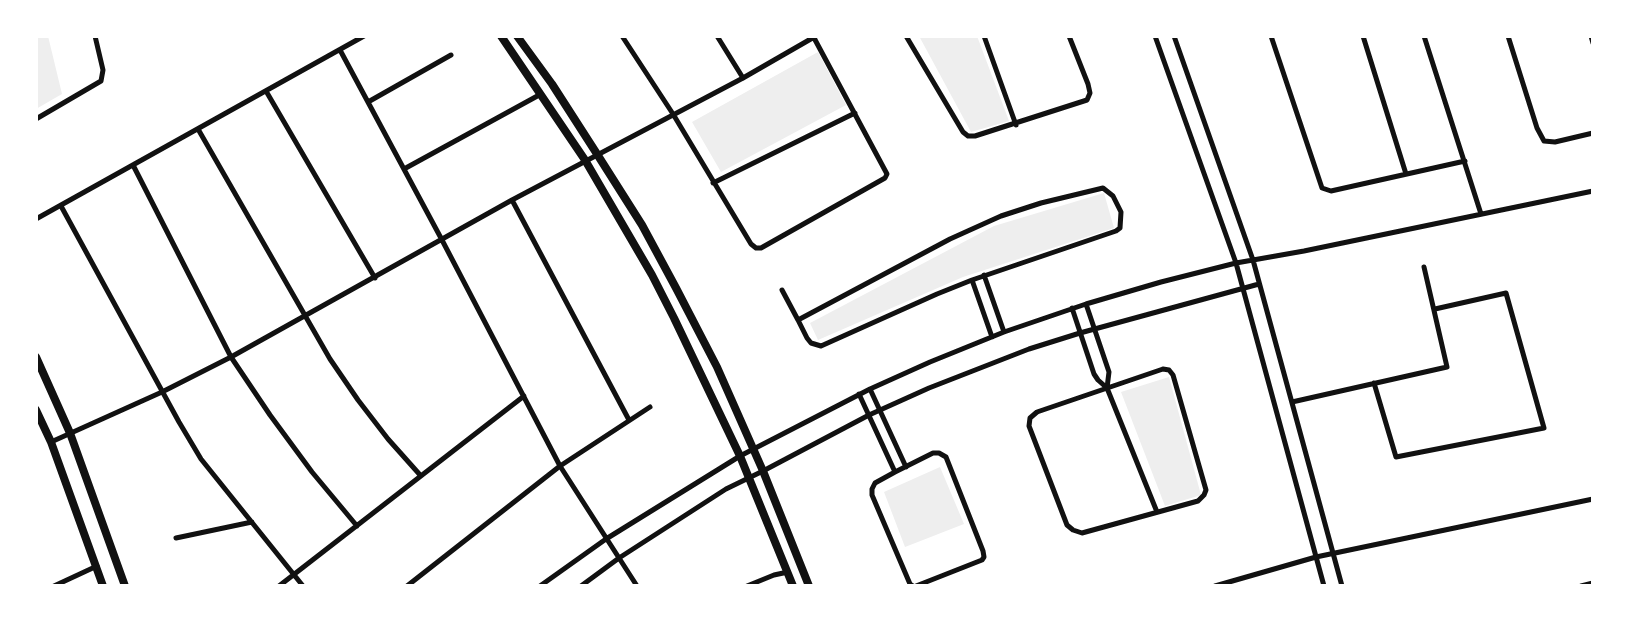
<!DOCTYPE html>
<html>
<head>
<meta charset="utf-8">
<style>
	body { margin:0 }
	#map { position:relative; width:1629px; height:622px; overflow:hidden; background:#fff; font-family:"Asap Condensed",sans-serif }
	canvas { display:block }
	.frame { position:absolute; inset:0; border:38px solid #fff; pointer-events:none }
</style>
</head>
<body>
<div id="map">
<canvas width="1629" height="622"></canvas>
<div class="frame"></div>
</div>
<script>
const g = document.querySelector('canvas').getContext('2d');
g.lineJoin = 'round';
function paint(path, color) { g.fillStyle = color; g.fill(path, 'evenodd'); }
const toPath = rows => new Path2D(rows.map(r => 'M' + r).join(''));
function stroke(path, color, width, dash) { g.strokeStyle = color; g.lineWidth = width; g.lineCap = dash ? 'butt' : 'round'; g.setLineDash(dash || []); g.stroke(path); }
const green = toPath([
	[36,36,48,36,62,94,36,109],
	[919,36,977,36,1009,121,971,132],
	[818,52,846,105,721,172,692,122],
	[1104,193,1114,228,963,277,818,340,810,323,994,226],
	[1169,377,1201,495,1165,506,1121,392],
	[940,467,964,524,905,547,884,492]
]);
const minor = toPath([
	[622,36,673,114,751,244,756,248,761,248,885,178,887,174,813,36],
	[717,36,743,78],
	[906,36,963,132,968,136,975,136,1087,100,1090,93,1088,84,1069,36],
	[984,36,1016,125],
	[1155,36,1236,263,1324,586],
	[1174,36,1253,260,1342,586],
	[1271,36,1322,188,1331,191,1465,161],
	[1363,36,1406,174],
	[1424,36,1481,214],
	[1508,36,1537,128,1544,141,1555,142,1593,133],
	[1591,36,1593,43],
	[340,50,442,240,560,466,637,586],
	[266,91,375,278],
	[368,102,451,55],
	[36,119,101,81,103,70,95,36],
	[198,129,330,359,358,400,388,439,421,476],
	[133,165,231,357,270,415,312,472,357,526],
	[404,169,541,94],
	[713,183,855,113],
	[512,200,629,420],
	[61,206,179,422,201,459,303,586],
	[36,219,364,36],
	[984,275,1004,332],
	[972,280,992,337],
	[782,290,798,320,807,338,811,343,821,346,937,294,972,280,1116,231,1120,228,1121,212,1113,196,1103,188,1041,203,1001,216,950,239,798,320],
	[1086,304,1109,372,1107,388],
	[1072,308,1094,374,1098,380,1107,388,1157,512],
	[1163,369,1169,370,1173,375,1206,490,1204,495,1198,501,1082,533,1073,530,1067,525,1029,426,1030,418,1037,412,1163,369],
	[1374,383,1396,457,1544,428,1506,293,1435,309],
	[870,389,906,467],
	[859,394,895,472],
	[1292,402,1447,367,1424,267],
	[51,442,162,392,231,357,512,200,743,78,816,36],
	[176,538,252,522],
	[54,586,97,566],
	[279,586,524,396],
	[407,586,560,466,650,407],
	[540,586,606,539,740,456,870,389,930,362,1004,332,1086,304,1161,282,1236,263,1304,251,1593,191],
	[581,586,619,558,726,489,763,471,869,415,929,388,1029,349,1080,333,1259,284],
	[747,586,774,575,788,572],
	[913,586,910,584,872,495,872,489,875,483,895,472,933,453,939,453,946,457,983,551,984,557,982,560,916,586],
	[1215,586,1316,557,1593,499],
	[1581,586,1593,583]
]);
const tertiary = toPath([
	[501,36,585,160,652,275,674,318,740,456,793,586],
	[517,36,552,84,597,154,642,225,676,288,717,367,763,471,809,586],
	[36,357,70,433,125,586],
	[36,410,51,442,103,586]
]);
paint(green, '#eee');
stroke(minor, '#111', 5);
stroke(tertiary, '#111', 8);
</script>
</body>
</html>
